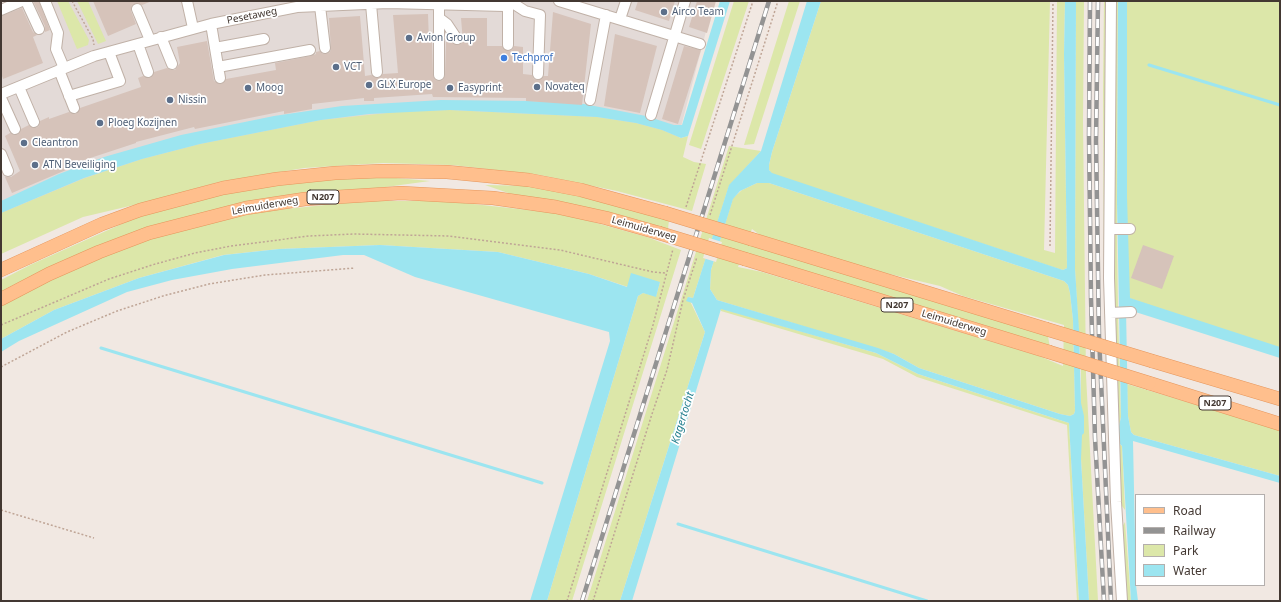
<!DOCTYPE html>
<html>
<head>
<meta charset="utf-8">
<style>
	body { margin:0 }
	#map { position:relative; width:1281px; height:602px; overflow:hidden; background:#f1e8e2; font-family:"Noto Sans",sans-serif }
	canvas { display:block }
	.frame { position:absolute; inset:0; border:2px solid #433832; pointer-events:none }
	.legend { position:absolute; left:1135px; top:494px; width:130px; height:92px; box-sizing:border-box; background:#fff; border:1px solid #b4afad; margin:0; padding:5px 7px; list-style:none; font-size:12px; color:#433832 }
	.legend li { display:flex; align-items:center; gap:8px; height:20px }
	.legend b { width:20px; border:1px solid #b4afad }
</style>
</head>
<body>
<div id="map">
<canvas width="1281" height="602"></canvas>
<div class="frame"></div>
<ul class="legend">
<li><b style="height:5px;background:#ffbf8d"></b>Road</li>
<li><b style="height:5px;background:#939393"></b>Railway</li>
<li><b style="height:11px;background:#dce7a9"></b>Park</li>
<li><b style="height:11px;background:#9ce5f0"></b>Water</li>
</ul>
</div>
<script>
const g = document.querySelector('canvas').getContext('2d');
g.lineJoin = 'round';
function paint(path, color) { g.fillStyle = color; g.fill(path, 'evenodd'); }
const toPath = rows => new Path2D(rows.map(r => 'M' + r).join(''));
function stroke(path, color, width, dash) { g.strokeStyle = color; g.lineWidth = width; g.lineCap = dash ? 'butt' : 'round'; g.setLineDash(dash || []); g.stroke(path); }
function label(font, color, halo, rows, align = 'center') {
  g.font = font + ' "Noto Sans",sans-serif'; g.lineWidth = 3.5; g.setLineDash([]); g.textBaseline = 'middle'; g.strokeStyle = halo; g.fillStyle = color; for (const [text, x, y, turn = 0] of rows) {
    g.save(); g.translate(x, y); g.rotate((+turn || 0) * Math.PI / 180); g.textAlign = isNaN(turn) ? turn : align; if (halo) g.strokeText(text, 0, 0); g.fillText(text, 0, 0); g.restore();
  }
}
const industrial = toPath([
	[1,1,714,1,677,142,404,120,1,226]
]);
const green = toPath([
	[57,1,68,1,89,40,88,45,77,49],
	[77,1,88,1,106,41,98,44],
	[734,1,749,1,701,149,689,145],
	[789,1,800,1,754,144,744,145],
	[821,1,1050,1,1044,250,1055,253,1057,1,1065,1,1064,54,1067,268,1063,270,1059,269,772,174,769,170,769,165,772,152],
	[1076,1,1084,1,1083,122,1086,375,1098,601,1089,601,1081,459,1081,373,1075,269],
	[1104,1,1107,1,1111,481,1104,293,1103,90],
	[1116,1,1118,1,1117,224,1115,223,1114,180],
	[1126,1,1280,1,1280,350,1126,297],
	[450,110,597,117,636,123,662,130,681,138,688,136,683,157,694,162,706,164,692,211,617,191,540,175,452,165,383,163,304,168,219,182,151,201,83,217,1,254,1,213,85,178,142,159,200,144,321,120,406,111],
	[729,146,761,151,729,186,693,298,688,297,705,332,620,601,587,601],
	[374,176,430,181,224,209,1,294,1,280,30,265,135,218,164,209,218,195,296,182],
	[757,183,769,183,1064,281,1068,285,1070,293,1073,320,1075,411,1074,414,1070,416,1060,414,919,368,894,354,717,300,710,289,711,270,733,198,742,190],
	[752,229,760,235,877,271,940,286,963,296,1064,325,1063,366,1039,356,762,272,738,267,743,252,1050,348,1048,336,746,244],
	[485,185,536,186,580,195,669,220,668,229,520,197],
	[365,201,446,201,564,214,647,237,681,250,572,601,547,601,638,296,643,293,656,296,660,282,628,287,589,274,498,252,380,245,279,249,223,255,139,278,54,310,1,339,1,304,48,280,140,242,198,225,266,211],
	[1115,234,1117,234,1118,310,1112,310,1112,279,1115,272],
	[720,308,876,353,918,374,1069,423,1079,601,1077,601,1067,425,917,377,883,359,721,311],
	[1113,315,1118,315,1121,417,1119,426,1119,443,1122,446,1125,510,1119,502],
	[1127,384,1280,430,1280,476,1134,435,1131,432,1128,416],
	[1125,522,1131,601,1125,601,1121,529]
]);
const water = toPath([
	[720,1,730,1,688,136,681,138,662,130,636,123,597,117,450,110,369,114,321,120,200,144,142,159,84,178,1,213,1,201,59,174,104,157,181,135,274,116,342,106,441,100,530,101,584,104,646,116,674,125,682,125],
	[807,1,821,1,772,152,769,165,769,170,772,173,1063,270,1067,268,1064,54,1065,1,1076,1,1075,269,1079,330,1081,403,1084,416,1084,433,1082,435,1081,459,1089,601,1079,601,1069,423,918,374,876,353,721,309,632,601,620,601,705,332,692,303,686,301,688,297,693,298,729,185,761,151],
	[757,183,769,183,1064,281,1068,285,1070,293,1073,320,1075,411,1074,414,1070,416,1060,414,919,368,894,354,878,348,717,300,710,289,711,270,733,199,740,191],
	[1118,1,1127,1,1127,197,1130,298,1280,347,1280,358,1126,309,1128,416,1131,432,1134,435,1280,476,1280,483,1133,441,1136,585,1138,601,1131,601,1122,446,1119,443,1119,426,1121,417,1117,202],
	[380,245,498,252,589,274,627,287,631,273,660,282,656,297,643,293,638,296,547,601,530,601,610,341,609,332,415,277,364,255,343,255,232,269,172,280,127,292,19,341,1,352,1,339,54,310,139,278,224,255,279,249]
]);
const pier = toPath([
	[709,238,722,242,716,262,703,258]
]);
const stream = toPath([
	[1149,65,1280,105],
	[101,348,542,483],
	[678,524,927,601]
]);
const building = toPath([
	[33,1,39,1,50,30,45,32,45,26],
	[93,1,152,1,142,5,137,3,132,5,131,11,136,24,108,36],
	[638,1,675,1,669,21,635,10],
	[697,1,716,1,707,33,689,27],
	[22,8,33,32,37,35,33,37,43,63,3,79,1,73,1,16],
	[553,12,591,24,582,105,526,101,526,98,433,97,432,94,374,98,374,101,364,101,364,98,312,104,312,109,284,114,284,111,195,129,194,127,136,142,136,143,72,164,73,167,12,193,5,177,11,177,20,171,5,136,10,133,17,135,21,129,29,125,36,128,39,126,40,121,49,117,49,119,69,112,76,114,80,108,141,87,138,78,143,76,150,78,154,72,167,68,171,70,175,70,180,63,177,47,207,41,214,81,221,84,226,79,276,70,275,63,311,56,316,54,316,52,320,51,323,54,329,53,331,50,329,18,360,16,365,76,371,75,378,78,383,74,398,73,393,15,428,14,429,42,432,42,433,75,435,80,439,81,443,80,445,75,446,42,451,42,457,45,463,42,461,18,487,18,487,46,502,46,508,51,512,50,514,46,523,47,523,74,532,75,534,79,538,80,544,76,548,76],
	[615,34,657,46,640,113,604,106],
	[684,46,701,50,678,124,662,119],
	[1143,245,1174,256,1162,289,1131,278]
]);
const path = toPath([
	[72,1,93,39,94,45],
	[686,207,753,1],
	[710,215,778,1],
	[1050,246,1053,1],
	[1,325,109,279,152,265,195,253,231,246,309,236,354,234,449,236,560,250,653,272,665,273],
	[1,367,67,332,117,311,163,296,209,284,265,275,355,268],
	[1,510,94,538],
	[567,601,653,325,673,249],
	[593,601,652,414,667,370,683,300,697,257]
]);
const minor = toPath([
	[26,1,39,29],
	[45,1,58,33,56,49,64,68],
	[187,1,193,28],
	[559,1,700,44],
	[1111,1,1109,278,1116,502,1122,601],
	[511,2,525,11,540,15,538,74],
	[371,4,377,72],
	[439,4,439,75],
	[508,5,508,45],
	[320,6,325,48],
	[137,9,150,40],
	[1,10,22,1],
	[439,18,447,24,457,39],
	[620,19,626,1],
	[211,24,220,78],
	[161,37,172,64],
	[138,44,148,72],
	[215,48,264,39],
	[218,67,310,50],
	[59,70,74,108],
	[19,87,34,122],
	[1,94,94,56,211,24,297,7,388,3,505,6,514,1],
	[69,96,120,81,109,52],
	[1,98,15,129],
	[590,100,606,15],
	[651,115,685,1],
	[1,154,8,171],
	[1110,229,1130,229],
	[1110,313,1131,312]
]);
const major = toPath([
	[751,239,1046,329],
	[745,259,1049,352],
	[1,270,102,224,140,210,223,188,277,179,335,173,382,171,447,172,529,180,581,190,665,213],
	[1,299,49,274,99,252,149,233,246,208,305,199,401,193,493,198,556,207,606,218,659,233],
	[1152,361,1280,399],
	[1149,383,1280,424]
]);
const rail = toPath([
	[1090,1,1089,136,1091,298,1095,438,1104,601],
	[1098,1,1096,141,1099,336,1111,601],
	[582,601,769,1]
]);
const majorBridge = toPath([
	[665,213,751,239],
	[659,233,745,259],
	[1046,329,1152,361],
	[1049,352,1149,383]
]);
const markers = [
	[664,12,4,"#5c6f8a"],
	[409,38,4,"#5c6f8a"],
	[504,58,4,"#3f7fe0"],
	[336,67,4,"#5c6f8a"],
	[369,85,4,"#5c6f8a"],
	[537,87,4,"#5c6f8a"],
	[248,88,4,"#5c6f8a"],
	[450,88,4,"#5c6f8a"],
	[170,100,4,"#5c6f8a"],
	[100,123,4,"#5c6f8a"],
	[24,143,4,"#5c6f8a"],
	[35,165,4,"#5c6f8a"]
];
const shields = [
	[323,197,32],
	[897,305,32],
	[1215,403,32]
];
const shieldNames = [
	["N207",323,197],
	["N207",897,305],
	["N207",1215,403]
];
const serviceNames = [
	["Airco Team",672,12],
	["Avion Group",417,38],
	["VCT",344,67],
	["GLX Europe",377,85],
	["Novateq",545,87],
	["Moog",256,88],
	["Easyprint",458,88],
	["Nissin",178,100],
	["Ploeg Kozijnen",108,123],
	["Cleantron",32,143],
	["ATN Beveiliging",43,165]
];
const streetNames = [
	["Pesetaweg",252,16,-11],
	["Leimuiderweg",265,206,-10],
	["Leimuiderweg",644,229,16],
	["Leimuiderweg",954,323,17]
];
const shopNames = [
	["Techprof",512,58]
];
const waterNames = [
	["Kagertocht",683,418,-73]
];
paint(industrial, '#e3dad7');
paint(green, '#dce7a9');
paint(water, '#9ce5f0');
paint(pier, '#f1e8e2');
stroke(stream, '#9ce5f0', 3);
paint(building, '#d6c3ba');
stroke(minor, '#c0b1a7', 12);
stroke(major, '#e5965c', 14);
stroke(path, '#bfa596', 1.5, [2, 2]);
stroke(minor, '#fff', 10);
stroke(major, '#ffbf8d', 13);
stroke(rail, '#939393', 4.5);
stroke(rail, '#fff', 3, [9]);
stroke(majorBridge, '#e5965c', 14, []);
stroke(majorBridge, '#ffbf8d', 13);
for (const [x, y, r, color] of markers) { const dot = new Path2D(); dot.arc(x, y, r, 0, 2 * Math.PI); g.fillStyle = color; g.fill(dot); stroke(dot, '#fff', 1.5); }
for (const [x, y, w] of shields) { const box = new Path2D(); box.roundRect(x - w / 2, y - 7, w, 14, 3); g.fillStyle = '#fff'; g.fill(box); stroke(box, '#433832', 1); }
label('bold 9px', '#433832', null, shieldNames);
label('10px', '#4e5e75', '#fff', serviceNames, 'left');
label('10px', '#433832', '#fff', streetNames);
label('10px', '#366cbe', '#fff', shopNames, 'left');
label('italic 11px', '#26808f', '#fff', waterNames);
</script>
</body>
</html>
